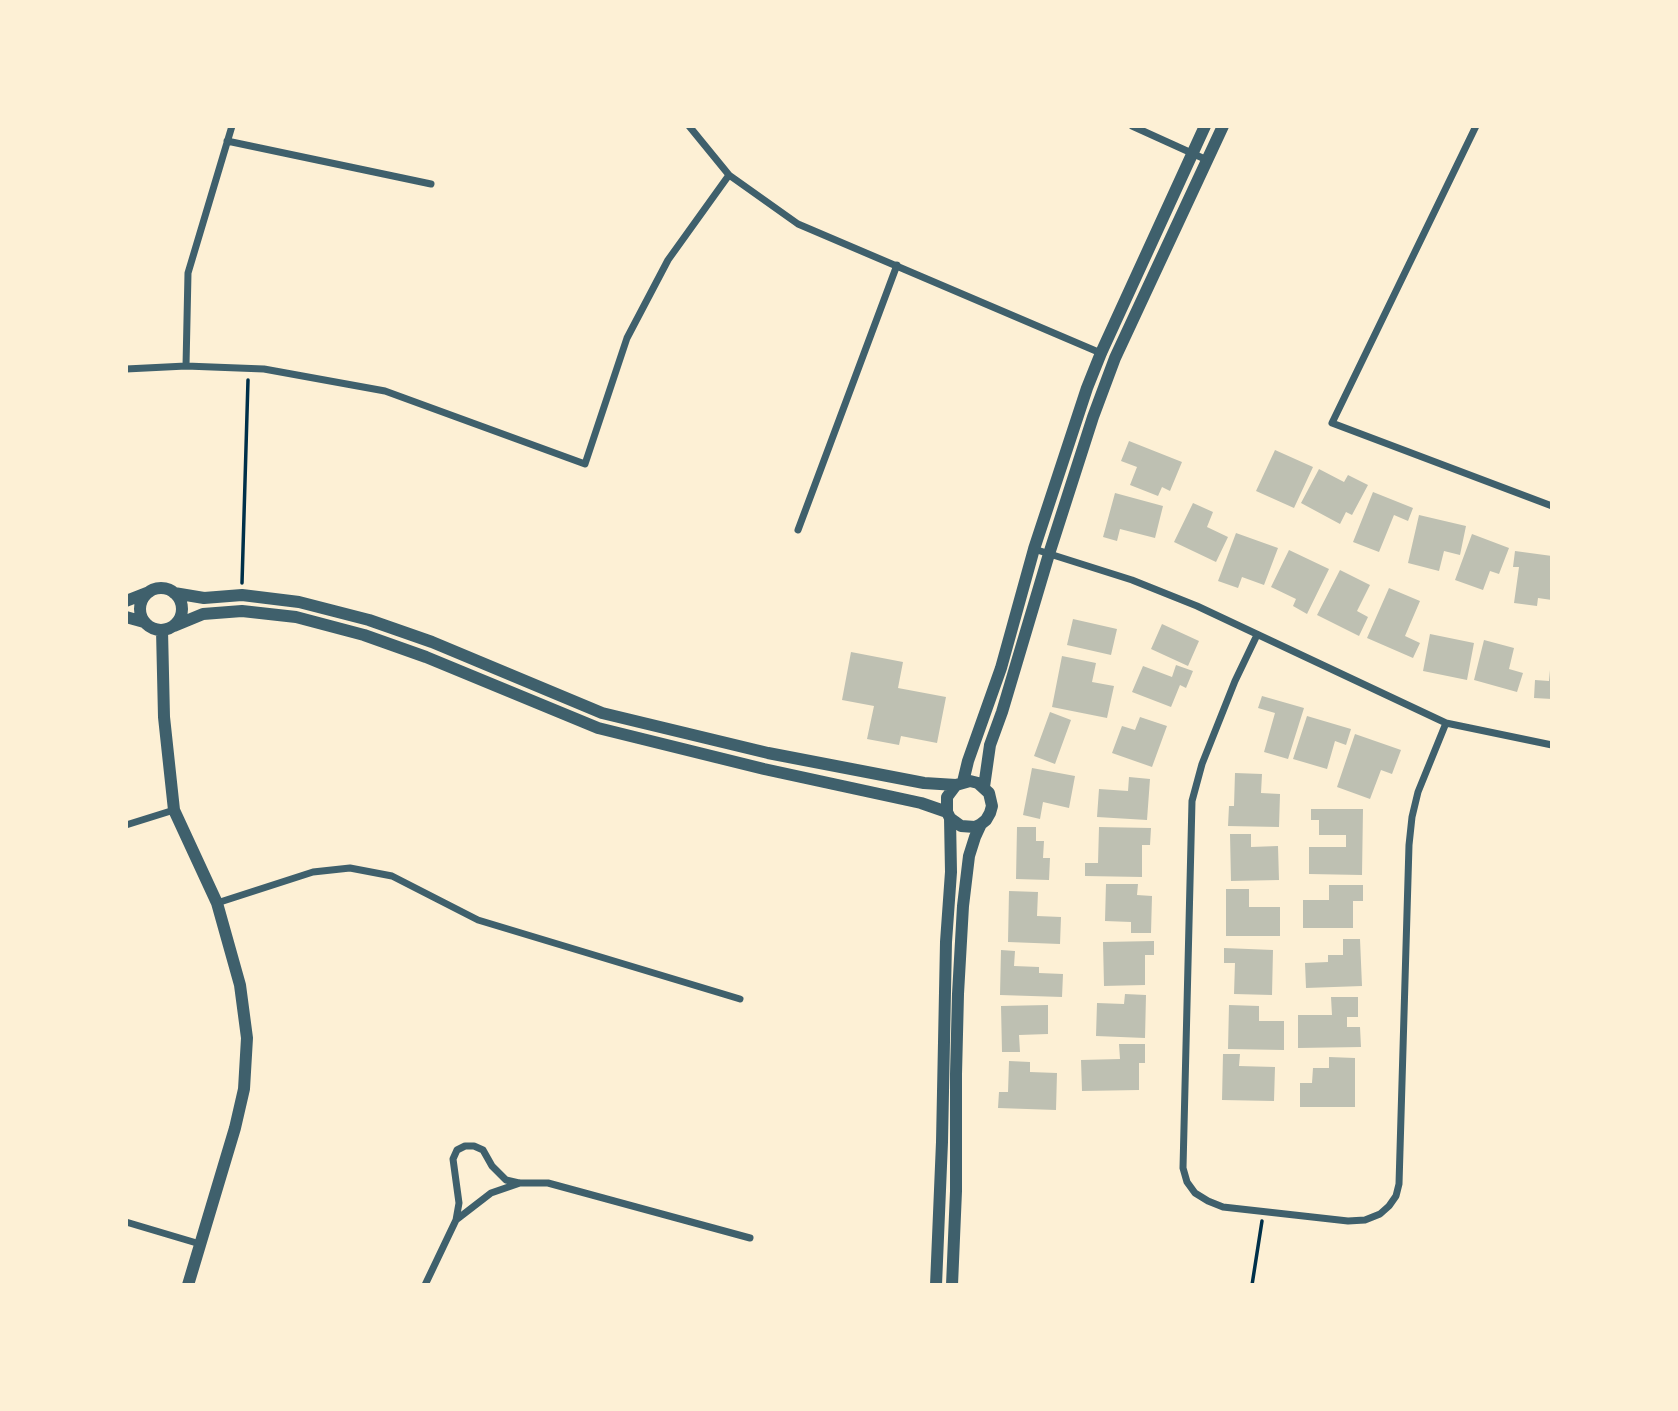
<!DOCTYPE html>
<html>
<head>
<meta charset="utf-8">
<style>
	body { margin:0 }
	#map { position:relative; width:1678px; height:1411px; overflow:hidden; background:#fdf0d5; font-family:"IBM Plex Sans",sans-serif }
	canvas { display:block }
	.frame { position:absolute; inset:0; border:128px solid #fdf0d5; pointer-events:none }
</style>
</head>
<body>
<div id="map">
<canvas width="1678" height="1411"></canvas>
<div class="frame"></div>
</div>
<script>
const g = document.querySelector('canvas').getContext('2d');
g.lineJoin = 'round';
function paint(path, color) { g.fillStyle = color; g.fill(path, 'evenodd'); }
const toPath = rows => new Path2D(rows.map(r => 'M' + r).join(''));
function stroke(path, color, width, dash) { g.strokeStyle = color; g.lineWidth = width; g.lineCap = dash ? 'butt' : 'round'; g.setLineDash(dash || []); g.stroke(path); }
const building = toPath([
	[1129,441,1182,462,1170,491,1162,487,1158,496,1130,485,1137,467,1121,461],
	[1275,450,1313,467,1294,508,1256,491],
	[1319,469,1344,482,1348,475,1368,485,1352,515,1346,512,1340,524,1301,503],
	[1373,492,1413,508,1408,521,1394,515,1379,552,1353,542],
	[1115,493,1163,506,1155,538,1120,529,1117,541,1103,537],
	[1193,503,1213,512,1207,527,1228,537,1216,562,1174,542],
	[1419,515,1466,526,1460,555,1444,551,1439,571,1408,563],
	[1236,533,1278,548,1264,585,1242,577,1238,588,1218,581],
	[1472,534,1509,548,1499,574,1490,571,1483,590,1455,580],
	[1289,550,1329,569,1307,614,1293,606,1296,599,1271,587],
	[1515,551,1552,556,1552,600,1538,598,1537,606,1514,603,1519,567,1513,567],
	[1340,570,1370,585,1357,611,1368,617,1359,636,1317,615],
	[1389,588,1420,601,1405,636,1420,643,1413,658,1367,638],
	[1073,619,1117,629,1111,655,1067,645],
	[1162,624,1199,641,1188,666,1151,649],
	[1430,634,1474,643,1467,680,1423,671],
	[1484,640,1514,648,1509,669,1523,673,1517,692,1474,680],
	[851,652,903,662,898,688,946,697,937,743,901,736,899,745,867,739,874,706,842,700],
	[1062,656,1096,663,1092,682,1114,686,1107,718,1052,707],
	[1176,665,1193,671,1186,688,1180,685,1171,707,1132,692,1143,666,1172,677],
	[1550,670,1552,670,1552,699,1534,698,1535,680,1549,681],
	[1262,696,1304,708,1288,759,1264,752,1275,713,1258,708],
	[1050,712,1071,720,1055,764,1034,756],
	[1307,716,1351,729,1346,745,1335,741,1327,769,1293,759],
	[1140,717,1167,726,1152,767,1112,753,1122,726,1135,730],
	[1355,734,1401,750,1392,774,1381,770,1370,799,1337,787],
	[1032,768,1075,776,1069,808,1043,802,1040,819,1023,815],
	[1235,773,1262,774,1261,793,1280,794,1279,827,1228,826,1229,806,1234,806],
	[1129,777,1150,779,1147,820,1097,817,1099,789,1128,791],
	[1311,809,1363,809,1362,875,1309,874,1309,847,1346,847,1346,835,1319,835,1319,820,1311,820],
	[1017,827,1036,827,1036,841,1044,841,1043,858,1050,858,1049,880,1016,879],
	[1099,827,1151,828,1150,845,1142,845,1142,877,1085,876,1085,863,1098,863],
	[1230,834,1251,834,1251,847,1278,846,1279,880,1231,881],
	[1106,884,1138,884,1137,895,1152,896,1151,933,1131,933,1131,922,1105,921],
	[1329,885,1363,885,1363,901,1353,901,1353,928,1303,928,1303,900,1329,900],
	[1226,889,1249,889,1249,907,1280,907,1280,936,1226,936],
	[1009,891,1038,892,1037,916,1061,917,1060,944,1008,942],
	[1343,939,1360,939,1362,986,1306,988,1305,963,1328,962,1328,955,1343,955],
	[1154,941,1154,955,1145,955,1145,985,1104,986,1103,942],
	[1224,948,1273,950,1272,995,1234,994,1235,963,1224,963],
	[1001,950,1015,951,1014,966,1039,967,1039,973,1063,974,1062,997,1000,995],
	[1125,994,1146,995,1145,1038,1096,1036,1097,1003,1124,1004],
	[1331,997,1358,997,1358,1017,1347,1017,1347,1027,1360,1027,1361,1047,1298,1048,1298,1015,1332,1015],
	[1048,1005,1048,1034,1019,1035,1020,1052,1002,1052,1001,1006],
	[1229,1005,1259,1006,1259,1021,1284,1021,1284,1050,1228,1049],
	[1119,1044,1145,1044,1145,1063,1139,1063,1139,1090,1082,1091,1081,1060,1120,1059],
	[1223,1054,1240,1054,1239,1066,1275,1067,1274,1101,1222,1100],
	[1329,1057,1355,1058,1355,1107,1300,1107,1300,1083,1312,1083,1313,1068,1329,1068],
	[1009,1061,1030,1062,1030,1072,1057,1073,1056,1110,998,1108,999,1092,1008,1092]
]);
const path = toPath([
	[242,583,248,380],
	[1252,1285,1262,1221]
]);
const minor = toPath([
	[689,126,729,175,798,224,1103,354],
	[1132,126,1207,160],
	[1476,126,1332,423,1552,506],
	[227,141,431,184],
	[186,366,188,273,232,126],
	[126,369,186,366,264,369,385,391,585,464,627,338,668,260,729,175],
	[798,530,897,265],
	[1034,549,1132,580,1197,606,1446,723,1552,745],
	[1257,635,1235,681,1202,764,1192,801,1183,1168,1187,1182,1195,1193,1208,1201,1223,1207,1348,1221,1365,1220,1380,1214,1389,1206,1396,1196,1399,1184,1409,845,1412,817,1418,792,1446,723],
	[126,825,174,810],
	[217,903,313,872,350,868,392,876,478,920,740,999],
	[456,1220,459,1203,453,1159,457,1150,465,1146,474,1146,483,1150,492,1166,506,1180,519,1183],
	[126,1222,200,1244],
	[425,1285,456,1220,491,1193,520,1183,548,1183,750,1238]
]);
const tertiary = toPath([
	'140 609a21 21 0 1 1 42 0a21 21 0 1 1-42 0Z',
	[174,593,204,598,242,595,299,602,369,620,432,642,602,713,768,753,924,783,956,785],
	[126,601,149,592],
	[126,617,144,622],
	[174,626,203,614,242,611,296,617,364,635,426,657,598,728,764,769,921,803,947,812],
	[162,630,164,717,174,810,217,903,240,985,247,1038,244,1089,235,1128,188,1285],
	[963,782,968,761,1001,668,1034,549,1087,388,1101,353,1205,126],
	[984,787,990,745,1002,712,1049,554,1093,417,1115,358,1223,126],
	[936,1285,942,1142,946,942,951,872,950,818],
	[952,1285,956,1191,956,1074,958,994,963,906,969,856,975,837,981,824,986,820,990,813,992,806,989,793,978,783,970,781,956,785,947,797,947,812,950,818,961,826,975,827,981,824]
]);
paint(building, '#bec0b2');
stroke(path, '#003049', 3.5);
stroke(minor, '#3f606c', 7);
stroke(tertiary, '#3f606c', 12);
</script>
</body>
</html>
